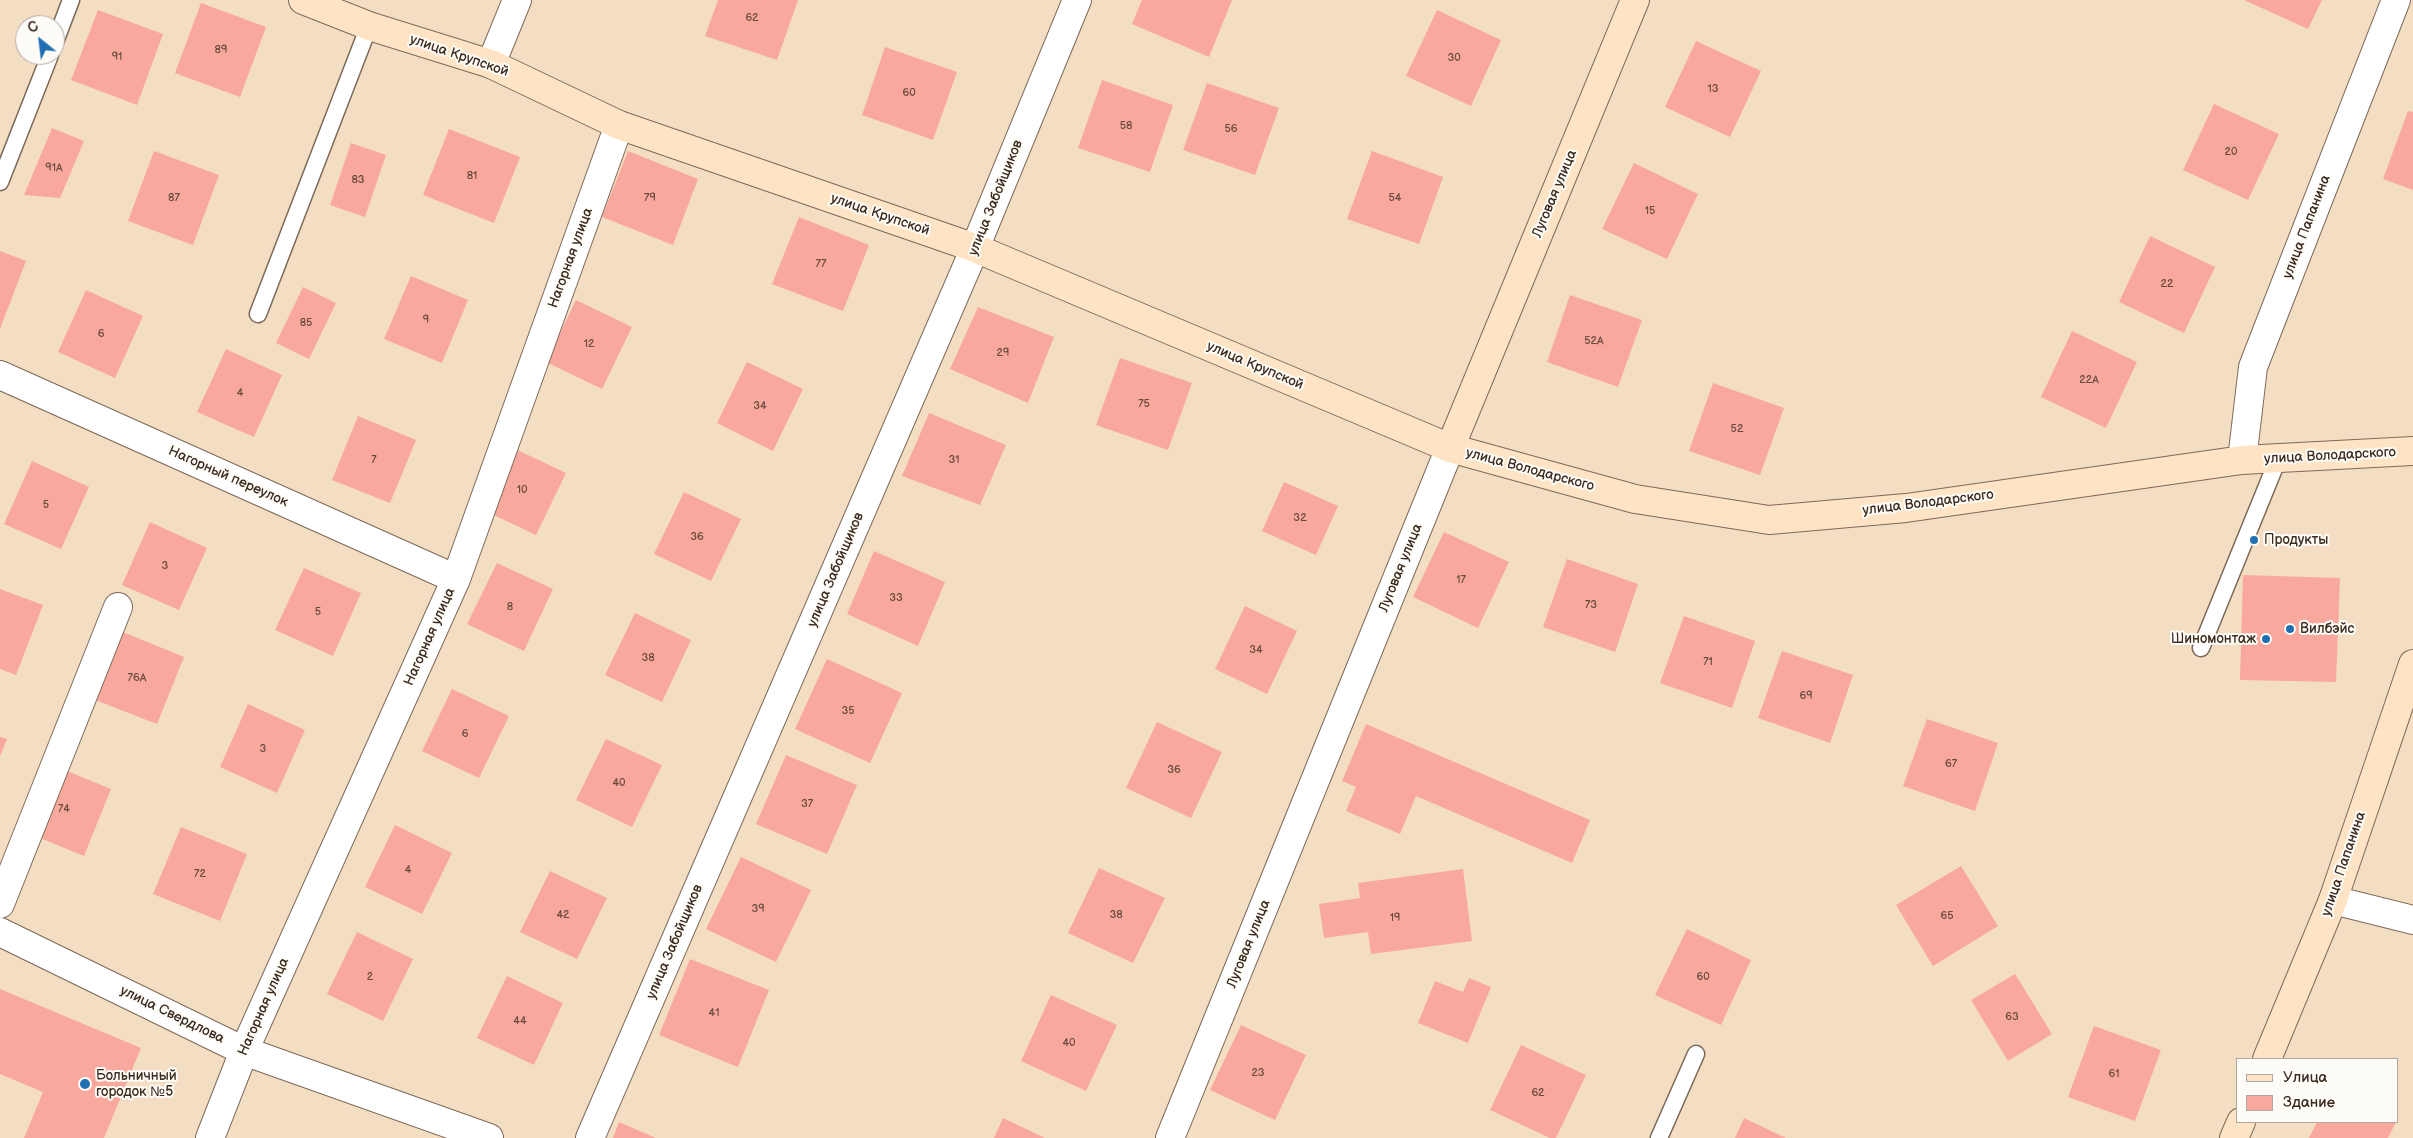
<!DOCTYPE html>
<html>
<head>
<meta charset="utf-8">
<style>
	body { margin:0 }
	#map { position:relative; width:2413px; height:1138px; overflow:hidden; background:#f4dec3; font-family:"Balsamiq Sans",sans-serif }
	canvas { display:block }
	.legend { position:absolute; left:2236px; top:1058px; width:162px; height:65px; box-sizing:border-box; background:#fdfcf7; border:1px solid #afa8a0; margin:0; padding:6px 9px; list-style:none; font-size:15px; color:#3b2a1e }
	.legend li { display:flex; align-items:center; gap:10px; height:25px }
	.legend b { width:25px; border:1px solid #afa8a0 }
	.north { position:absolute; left:15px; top:15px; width:50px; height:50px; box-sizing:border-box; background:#fdfcf7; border:1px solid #afa8a0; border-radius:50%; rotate:331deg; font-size:14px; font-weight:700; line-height:20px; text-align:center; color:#3b2a1e }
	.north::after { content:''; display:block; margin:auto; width:18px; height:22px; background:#1f6fb2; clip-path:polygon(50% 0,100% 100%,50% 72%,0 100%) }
</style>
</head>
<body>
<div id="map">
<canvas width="2413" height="1138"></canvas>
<ul class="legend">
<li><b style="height:6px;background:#fee4c5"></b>Улица</li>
<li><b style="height:14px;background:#f8a89d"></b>Здание</li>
</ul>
<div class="north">С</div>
</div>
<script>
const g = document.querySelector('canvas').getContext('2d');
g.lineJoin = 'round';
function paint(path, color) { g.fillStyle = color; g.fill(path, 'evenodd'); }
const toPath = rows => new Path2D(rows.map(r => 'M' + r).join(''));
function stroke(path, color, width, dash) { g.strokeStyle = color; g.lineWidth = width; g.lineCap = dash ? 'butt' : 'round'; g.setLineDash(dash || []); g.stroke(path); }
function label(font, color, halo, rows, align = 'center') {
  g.font = font + ' "Balsamiq Sans",sans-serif'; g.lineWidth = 4; g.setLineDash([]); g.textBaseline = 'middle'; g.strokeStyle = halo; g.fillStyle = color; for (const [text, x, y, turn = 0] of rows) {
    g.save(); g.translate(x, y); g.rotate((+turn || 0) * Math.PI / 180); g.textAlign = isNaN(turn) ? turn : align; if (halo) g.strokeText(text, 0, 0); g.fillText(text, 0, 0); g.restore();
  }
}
const building = toPath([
	[718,0,798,0,777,60,705,36],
	[1142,0,1232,0,1209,57,1132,24],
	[2244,0,2322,0,2308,29],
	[201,3,266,27,240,97,175,73],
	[98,10,163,34,137,105,71,80],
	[1437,10,1501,40,1471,106,1406,76],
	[1696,41,1761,71,1730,137,1665,107],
	[885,47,957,72,933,140,862,115],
	[1102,80,1173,105,1150,172,1078,148],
	[1207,83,1279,108,1255,175,1183,150],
	[2214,104,2279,134,2248,200,2183,170],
	[2408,111,2413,112,2413,190,2383,179],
	[52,128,84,141,60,198,24,195],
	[449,129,520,157,494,223,423,195],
	[351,143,386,155,365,217,330,205],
	[154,151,219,175,193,245,128,221],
	[628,151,698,179,673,245,602,217],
	[1372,151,1443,177,1419,244,1347,219],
	[1634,163,1698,194,1667,259,1602,229],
	[799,217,869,245,843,311,772,284],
	[2150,236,2215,267,2184,333,2119,302],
	[0,251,26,261,0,329],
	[411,276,468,300,442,363,384,339],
	[303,287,336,303,309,359,276,343],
	[86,290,143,316,115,378,58,352],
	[1570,295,1642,320,1618,387,1547,362],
	[576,300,632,327,602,389,546,362],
	[978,307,1054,337,1028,403,950,369],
	[2072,331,2137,362,2106,428,2041,397],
	[226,349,282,375,254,437,197,412],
	[1120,358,1192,383,1168,450,1096,425],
	[747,362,803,389,773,451,717,423],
	[1713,383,1784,408,1760,475,1689,451],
	[929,413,1006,445,980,505,902,476],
	[358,416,416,440,390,503,332,480],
	[509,446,566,473,536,535,479,508],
	[32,461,89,487,61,549,4,524],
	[1284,482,1338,506,1316,555,1262,531],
	[684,492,741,519,711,581,654,554],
	[150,522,207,548,179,610,122,585],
	[1444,532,1509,562,1478,628,1413,597],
	[874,551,945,582,918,646,847,614],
	[1567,559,1638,584,1615,652,1543,627],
	[497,563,553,589,524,651,467,624],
	[304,568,361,593,333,656,275,630],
	[2243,575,2340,578,2336,682,2240,680],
	[0,589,43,605,16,675,0,669],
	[1245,606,1297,631,1267,694,1215,669],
	[635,613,691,640,662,702,605,675],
	[1684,616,1755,641,1732,708,1660,683],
	[118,630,184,657,157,724,90,698],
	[1782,651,1853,675,1830,743,1758,718],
	[827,659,902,693,870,763,795,729],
	[452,689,509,716,479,778,422,751],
	[248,704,305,730,277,793,220,767],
	[1927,719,1998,743,1975,811,1903,786],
	[1157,722,1222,752,1191,818,1126,788],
	[1366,724,1590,820,1572,863,1416,796,1400,834,1346,811,1356,787,1342,781],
	[0,737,7,739,0,756],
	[606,739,662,765,632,827,576,800],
	[786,755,857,785,827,854,756,824],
	[45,762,111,789,84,856,18,829],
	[395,825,452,853,422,914,365,887],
	[181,827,247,854,220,921,153,894],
	[741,857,811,890,776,962,706,929],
	[1961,866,1998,926,1933,966,1896,905],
	[1099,868,1165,898,1133,963,1068,933],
	[1463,869,1472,941,1371,954,1368,932,1324,938,1319,904,1360,898,1358,883],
	[550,871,607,898,577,959,520,932],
	[1687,929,1751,960,1721,1025,1655,995],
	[357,932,413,959,383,1021,327,994],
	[690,959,769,990,738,1067,659,1035],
	[2015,974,2052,1034,2008,1061,1971,1000],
	[507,976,563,1003,534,1065,477,1038],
	[1469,978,1491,987,1468,1043,1418,1023,1435,981,1463,992],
	[0,989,141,1048,104,1138,24,1138,43,1092,0,1074],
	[1051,995,1117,1025,1086,1091,1021,1061],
	[1241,1025,1306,1055,1275,1120,1210,1090],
	[2094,1026,2161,1050,2135,1121,2068,1097],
	[1521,1045,1586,1075,1556,1138,1550,1138,1490,1110],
	[1003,1118,1045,1138,994,1138],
	[1744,1118,1786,1138,1735,1138],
	[619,1122,656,1138,613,1138],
	[2317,1122,2396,1122,2388,1138,2309,1138]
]);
const lane = toPath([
	[55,42,71,0],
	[0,182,50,55],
	[258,314,369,26],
	[2201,648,2278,459],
	[1659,1138,1696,1054]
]);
const street = toPath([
	[491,64,517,0],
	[0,375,456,579],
	[2242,460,2253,367,2396,0],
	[2333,900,2413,920],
	[0,904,118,607],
	[0,932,244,1051,489,1138],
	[210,1138,244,1051,456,579,619,125],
	[590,1138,975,248,1077,0],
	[1170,1138,1450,448]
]);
const secondary = toPath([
	[303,0,369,26,491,64,619,125,975,248,1450,448,1635,499,1769,520,1906,508,2242,460,2413,451],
	[1450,448,1635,0],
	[2267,1059,2333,900,2413,664],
	[2234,1138,2241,1122]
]);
const markers = [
	[2254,540,5,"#1f6fb2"],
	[2290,629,5,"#1f6fb2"],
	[2266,639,5,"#1f6fb2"],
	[85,1084,6,"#1f6fb2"]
];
const numberNames = [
	["62",752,18],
	["89",221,50],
	["91",117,57],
	["30",1454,58],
	["13",1713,89],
	["60",909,93],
	["58",1126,126],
	["56",1231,129],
	["20",2231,152],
	["91А",54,168],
	["81",472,176],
	["83",358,180],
	["87",174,198],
	["79",650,198],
	["54",1395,198],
	["15",1650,211],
	["77",821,264],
	["22",2167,284],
	["9",426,320],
	["85",306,323],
	["6",101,334],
	["52А",1594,341],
	["12",589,344],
	["29",1003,353],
	["22А",2089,380],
	["4",240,393],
	["75",1144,404],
	["34",760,406],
	["52",1737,429],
	["7",374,460],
	["31",954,460],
	["10",522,490],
	["5",46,505],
	["32",1300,518],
	["36",697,537],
	["3",165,566],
	["17",1461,580],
	["33",896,598],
	["73",1591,605],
	["8",510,607],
	["5",318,612],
	["34",1256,650],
	["38",648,658],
	["71",1708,662],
	["76А",137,678],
	["69",1806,696],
	["35",848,711],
	["6",465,734],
	["3",263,749],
	["67",1951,764],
	["36",1174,770],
	["40",619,783],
	["37",807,804],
	["74",64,809],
	["4",408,870],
	["72",200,874],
	["39",758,909],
	["42",563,915],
	["38",1116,915],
	["65",1947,916],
	["19",1395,918],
	["2",370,977],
	["60",1703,977],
	["41",714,1013],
	["63",2012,1017],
	["44",520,1021],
	["40",1069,1043],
	["23",1258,1073],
	["61",2114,1074],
	["62",1538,1093]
];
const streetNames = [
	["улица Крупской",459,56,19],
	["Луговая улица",1555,194,-67],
	["улица Забойщиков",996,198,-68],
	["улица Крупской",880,215,19],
	["улица Папанина",2307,227,-69],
	["Нагорная улица",571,258,-70],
	["улица Крупской",1255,366,23],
	["улица Володарского",2330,456,-3],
	["улица Володарского",1530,470,15],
	["Нагорный переулок",228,477,24],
	["улица Володарского",1928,503,-7],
	["Луговая улица",1401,568,-68],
	["улица Забойщиков",836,570,-67],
	["Нагорная улица",430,637,-66],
	["улица Папанина",2344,864,-71],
	["улица Забойщиков",675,942,-67],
	["Луговая улица",1249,944,-68],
	["Нагорная улица",264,1007,-66],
	["улица Свердлова",172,1015,26]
];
const poiNames = [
	["Продукты",2264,540],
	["Вилбэйс",2300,629],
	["Шиномонтаж",2256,639,"right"],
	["Больничный",96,1076],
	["городок №5",96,1092]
];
paint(building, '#f8a89d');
stroke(lane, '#7c6958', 19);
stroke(street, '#7c6958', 30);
stroke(secondary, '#7c6958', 30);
stroke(lane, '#fff', 16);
stroke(street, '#fff', 28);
stroke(secondary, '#fee4c5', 28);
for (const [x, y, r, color] of markers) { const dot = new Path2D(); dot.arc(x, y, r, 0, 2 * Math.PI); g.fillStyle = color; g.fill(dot); stroke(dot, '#fdfcf7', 2); }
label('11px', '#6a4a3e', null, numberNames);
label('14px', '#3b2a1e', '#fdfcf7', streetNames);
label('14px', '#3b2a1e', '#fdfcf7', poiNames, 'left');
</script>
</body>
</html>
